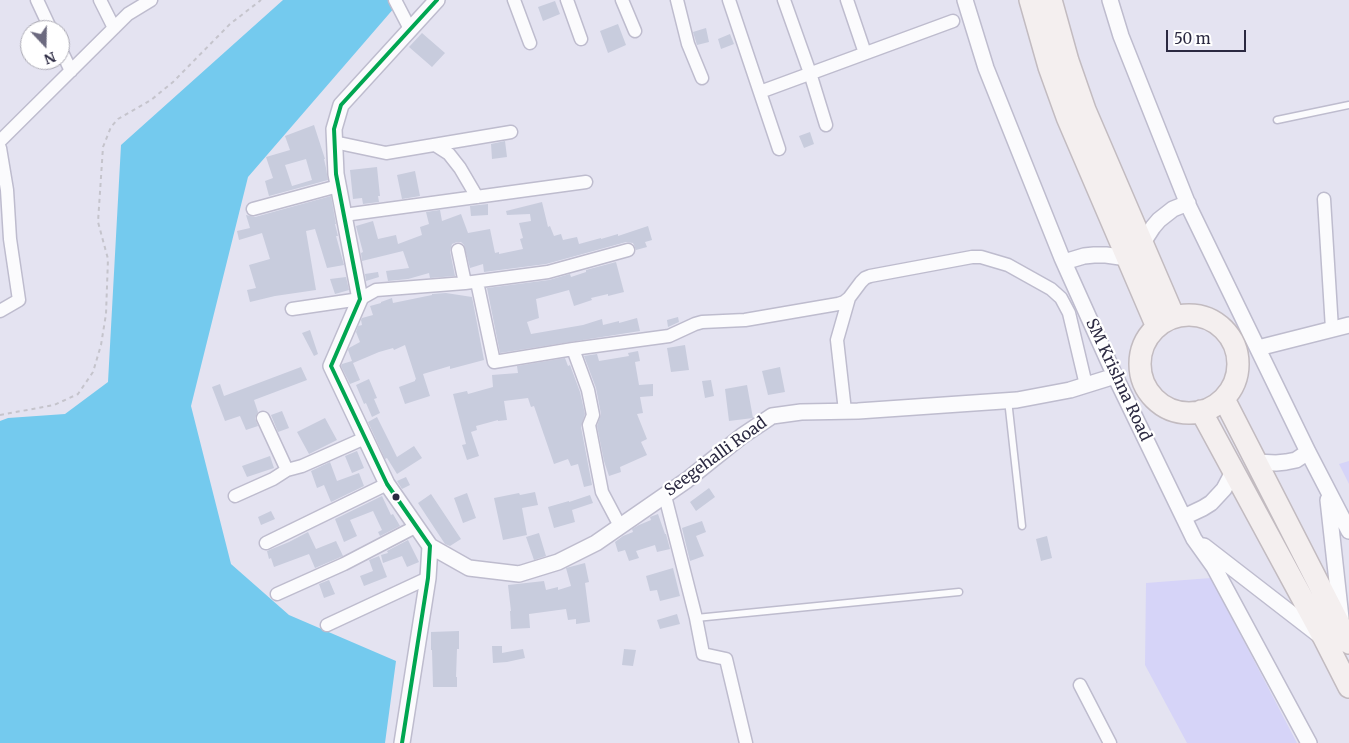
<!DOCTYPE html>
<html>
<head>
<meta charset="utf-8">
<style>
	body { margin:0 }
	#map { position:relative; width:1349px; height:743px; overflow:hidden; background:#e4e3f1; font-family:Merriweather,serif }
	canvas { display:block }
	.north { position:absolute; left:20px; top:20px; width:50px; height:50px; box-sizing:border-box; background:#fff; border:1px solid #aaa9b3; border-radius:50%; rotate:159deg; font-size:14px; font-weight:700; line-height:20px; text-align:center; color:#2b2941 }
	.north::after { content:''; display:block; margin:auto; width:18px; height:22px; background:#6c6a7f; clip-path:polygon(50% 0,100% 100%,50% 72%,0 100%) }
	.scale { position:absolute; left:1166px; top:30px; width:80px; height:22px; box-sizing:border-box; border:2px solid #2b2941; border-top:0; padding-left:6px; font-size:15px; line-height:18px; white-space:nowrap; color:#2b2941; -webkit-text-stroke:4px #fff; paint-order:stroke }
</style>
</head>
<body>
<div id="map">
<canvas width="1349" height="743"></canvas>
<div class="north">N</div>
<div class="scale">50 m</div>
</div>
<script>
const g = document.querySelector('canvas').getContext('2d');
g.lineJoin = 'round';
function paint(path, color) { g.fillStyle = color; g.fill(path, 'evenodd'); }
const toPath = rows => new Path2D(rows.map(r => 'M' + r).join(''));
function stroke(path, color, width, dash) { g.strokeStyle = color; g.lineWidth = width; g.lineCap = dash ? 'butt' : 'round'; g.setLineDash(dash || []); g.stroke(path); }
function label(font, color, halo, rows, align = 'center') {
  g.font = font + ' Merriweather,serif'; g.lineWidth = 4.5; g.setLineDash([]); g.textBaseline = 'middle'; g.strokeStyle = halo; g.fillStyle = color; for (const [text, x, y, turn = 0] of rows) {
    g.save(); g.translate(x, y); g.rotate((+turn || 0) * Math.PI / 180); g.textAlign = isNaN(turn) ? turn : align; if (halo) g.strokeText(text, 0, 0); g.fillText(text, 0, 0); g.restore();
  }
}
const green = toPath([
	[1349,461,1349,484,1339,464],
	[1211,578,1297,743,1187,743,1145,665,1146,583]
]);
const water = toPath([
	[283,0,391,0,395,7,248,177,191,406,231,564,289,615,396,661,385,743,0,743,0,421,8,418,65,414,108,382,121,145]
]);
const building = toPath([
	[555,1,560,14,543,21,538,7],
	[618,24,626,45,608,53,600,31],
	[706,28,709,42,697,45,693,32],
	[422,33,445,53,432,67,409,47],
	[730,34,734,44,721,49,718,39],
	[314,125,325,159,324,159,326,168,328,180,269,196,265,181,273,178,266,157,290,150,285,136],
	[306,159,312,180,292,186,285,165],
	[810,132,814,144,804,148,799,136],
	[505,141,507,157,492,159,491,144],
	[377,167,380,196,378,196,379,202,363,204,362,198,353,199,350,170],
	[415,171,420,196,402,199,397,175],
	[331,196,336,224,335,224,338,236,336,236,344,265,327,268,315,229,306,231,316,290,275,296,250,302,247,290,256,288,249,265,270,259,262,233,239,240,237,231,250,228,246,215,255,217],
	[542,202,548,227,550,226,554,236,561,234,563,240,577,237,579,244,601,238,601,239,618,234,618,236,648,226,652,240,645,242,647,247,636,250,633,243,626,242,546,264,484,272,483,264,470,268,464,245,461,242,457,242,452,244,450,251,455,276,430,278,429,273,408,279,388,281,386,271,409,268,403,251,362,261,361,253,363,252,356,226,373,221,378,239,396,235,398,244,422,235,420,227,429,224,426,212,440,210,442,221,461,214,468,233,490,229,495,253,499,252,499,254,523,249,520,239,523,238,519,223,531,221,530,214,507,215,506,211],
	[488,204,488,215,471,216,470,206],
	[616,262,624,292,608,296,608,294,591,298,592,300,574,306,569,290,536,299,539,318,527,322,531,334,583,325,602,319,603,325,619,321,619,323,637,318,640,331,500,353,487,288,549,280,570,274,571,277,586,272,586,270],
	[378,272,379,277,366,281,365,274],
	[346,277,349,290,335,294,330,279],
	[446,293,472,297,484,360,450,369,450,366,423,374,430,396,405,404,399,387,415,381,415,380,416,379,405,345,394,350,393,348,379,352,353,363,360,380,350,384,341,366,342,364,352,361,348,350,349,348,360,342,356,332,358,326,362,325,361,320,362,318,373,315,370,306,381,303,381,302,392,298,393,303,432,295,432,294],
	[678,317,679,322,668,327,667,320],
	[310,330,318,354,314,356,302,333],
	[685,345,689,370,671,372,667,348],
	[638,351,640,361,635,362,639,385,653,384,653,396,640,397,643,413,637,414,647,439,641,442,647,455,620,467,621,472,609,476,604,461,597,426,601,414,596,388,584,356,597,354,599,361,629,356,628,353],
	[565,358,568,366,570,365,580,392,585,414,581,427,592,485,584,487,578,464,571,466,568,459,554,464,534,406,531,407,528,398,504,401,507,420,498,421,498,420,476,426,477,430,471,432,479,456,467,460,462,445,466,444,453,394,467,391,468,394,493,387,492,375,518,373,517,366],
	[301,367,307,380,254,400,258,412,255,418,258,426,246,430,240,416,225,421,212,387,220,384,224,396],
	[780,367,785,392,768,395,762,371],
	[369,379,377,398,374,399,380,413,372,417,366,403,364,404,356,385],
	[711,380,714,396,705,398,702,381],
	[747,385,753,418,729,421,725,389],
	[282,411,289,428,278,432,271,415],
	[377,417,397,457,414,446,422,458,397,474,387,458,385,459,368,422],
	[325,418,337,440,309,454,297,432],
	[357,451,364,468,352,473,345,456],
	[270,456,274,468,247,477,242,466],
	[330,462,337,481,359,473,364,486,331,502,324,485,317,488,311,471],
	[406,477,410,485,402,489,397,481],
	[709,488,715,497,696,511,690,502],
	[535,492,538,505,522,508,527,535,503,540,494,498,519,493,520,495],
	[467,493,476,518,463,523,454,498],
	[431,494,461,539,450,546,445,544,418,503],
	[590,495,593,503,572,510,575,522,554,528,548,507,569,501,569,502],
	[382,496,391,515,393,514,400,526,380,536,378,532,382,530,373,511,350,520,357,536,344,542,335,519],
	[271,511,275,519,261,525,258,517],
	[658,514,665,534,666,534,670,549,657,552,655,545,636,551,639,558,629,561,625,550,618,552,615,542,623,536,633,532,632,529,639,525,651,520,650,517],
	[702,521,706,532,696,536,704,556,690,561,682,528],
	[308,532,316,549,336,541,343,556,315,568,309,554,274,567,271,558,269,559,267,551,289,542],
	[539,533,546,556,534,560,526,537],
	[1047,536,1052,558,1041,561,1036,539],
	[408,540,419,562,407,567,402,556,383,563,381,555,388,553,387,551],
	[379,556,387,577,364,586,360,576,373,571,369,560],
	[585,563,589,582,585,583,590,622,576,624,576,619,568,620,566,609,529,614,530,628,511,629,510,611,511,611,508,585,544,581,546,590,558,587,558,590,571,586,566,568],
	[673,568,680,596,660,601,657,590,650,591,646,576],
	[329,580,335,594,324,598,319,584],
	[677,614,680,624,660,629,657,620],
	[459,631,459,649,457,649,456,677,457,677,457,687,433,687,432,650,431,650,431,632],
	[492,646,502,646,502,653,523,649,525,658,507,662,493,663],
	[624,649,636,650,633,666,622,665]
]);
const path = toPath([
	[0,415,54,405,78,394,93,372,101,345,106,314,108,259,98,222,103,147,111,127,118,119,151,100,173,82,230,24,261,0]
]);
const service = toPath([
	[1277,120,1349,105],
	[1008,400,1022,526],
	[696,618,959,592]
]);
const minor = toPath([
	[37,0,51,30],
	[100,0,114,28],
	[395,0,410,29],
	[514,0,530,43],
	[567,0,581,39],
	[622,0,635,31],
	[677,0,688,44,702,78],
	[729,0,779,149],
	[784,0,810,73,826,125],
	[847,0,865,53],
	[60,48,71,71],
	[760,92,953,21],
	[0,141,128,14,151,0],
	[334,142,386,153,511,132],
	[435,145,449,154,460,168,477,197],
	[0,148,7,190,10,239,19,300,0,311],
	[1324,199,1332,329],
	[253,209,338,186],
	[344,215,586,182],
	[458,250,465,283],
	[477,282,494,362,573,349,669,336,695,324,702,322,745,320,838,304,844,302,849,298,861,282,865,278,870,276,972,257,981,257,1008,265,1051,289,1061,298,1069,313,1086,385],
	[292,309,360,299,376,290,465,283,548,272,628,250],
	[573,349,588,390,593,415,589,425,602,492,620,526],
	[845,411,837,340,849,298],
	[263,418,287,470],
	[235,496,273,479,287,470,302,466,365,438],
	[665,496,696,618,703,654,726,659,746,743],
	[266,543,387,484],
	[277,594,344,564,415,527],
	[327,625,428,578],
	[1080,685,1110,743]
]);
const tertiary = toPath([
	[965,0,986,68,1062,258,1115,376,1194,539,1214,567,1309,743],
	[1110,0,1121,36,1189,207,1308,452,1349,531],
	[1142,244,1153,227,1159,220,1173,209,1188,203],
	[1064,262,1084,256,1094,255,1106,255,1127,258],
	[1258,348,1349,325],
	[1256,462,1276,463,1286,462,1296,460,1308,452],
	[1328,500,1341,618],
	[1184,517,1203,508,1211,503,1224,489,1233,472],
	[430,546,469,568,519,574,558,562,596,543,687,480,742,436,772,416,801,412,858,411,1017,400,1070,390,1115,376],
	[1204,546,1319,635],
	[402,743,428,578,430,546,387,484,331,366,360,299,336,174,334,129,341,105,437,0]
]);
const trunk = toPath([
	[1030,0,1049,67,1067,117,1157,327],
	[1051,0,1068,61,1085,110,1174,317],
	'1140 364a49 49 0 1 1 98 0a49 49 0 1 1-98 0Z',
	[1224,399,1349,643],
	[1201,411,1324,638,1349,687]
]);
const bus1 = toPath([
	[402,743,428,578,430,546,387,484,331,366,360,299,336,174,334,129,341,105,437,0]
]);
const markers = [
	[396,497,4.5,"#2b2941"]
];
const streetNames = [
	["SM Krishna Road",1118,380,65],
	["Seegehalli Road",716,457,-36]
];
paint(green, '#d6d4f8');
paint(water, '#74caee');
paint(building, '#c8ccdd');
stroke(service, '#bebcce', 9);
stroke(minor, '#bebcce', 15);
stroke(tertiary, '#bebcce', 18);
stroke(trunk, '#c2bbc0', 24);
stroke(path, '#c5c4cc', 2, [4, 4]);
stroke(service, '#fbfbfd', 6);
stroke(minor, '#fbfbfd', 12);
stroke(tertiary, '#fbfbfd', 15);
stroke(trunk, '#f4efef', 21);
stroke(bus1, '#00a651', 4);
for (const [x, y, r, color] of markers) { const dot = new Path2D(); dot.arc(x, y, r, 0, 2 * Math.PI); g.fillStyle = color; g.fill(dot); stroke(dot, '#fff', 2); }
label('16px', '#2b2941', '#fff', streetNames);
</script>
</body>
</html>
